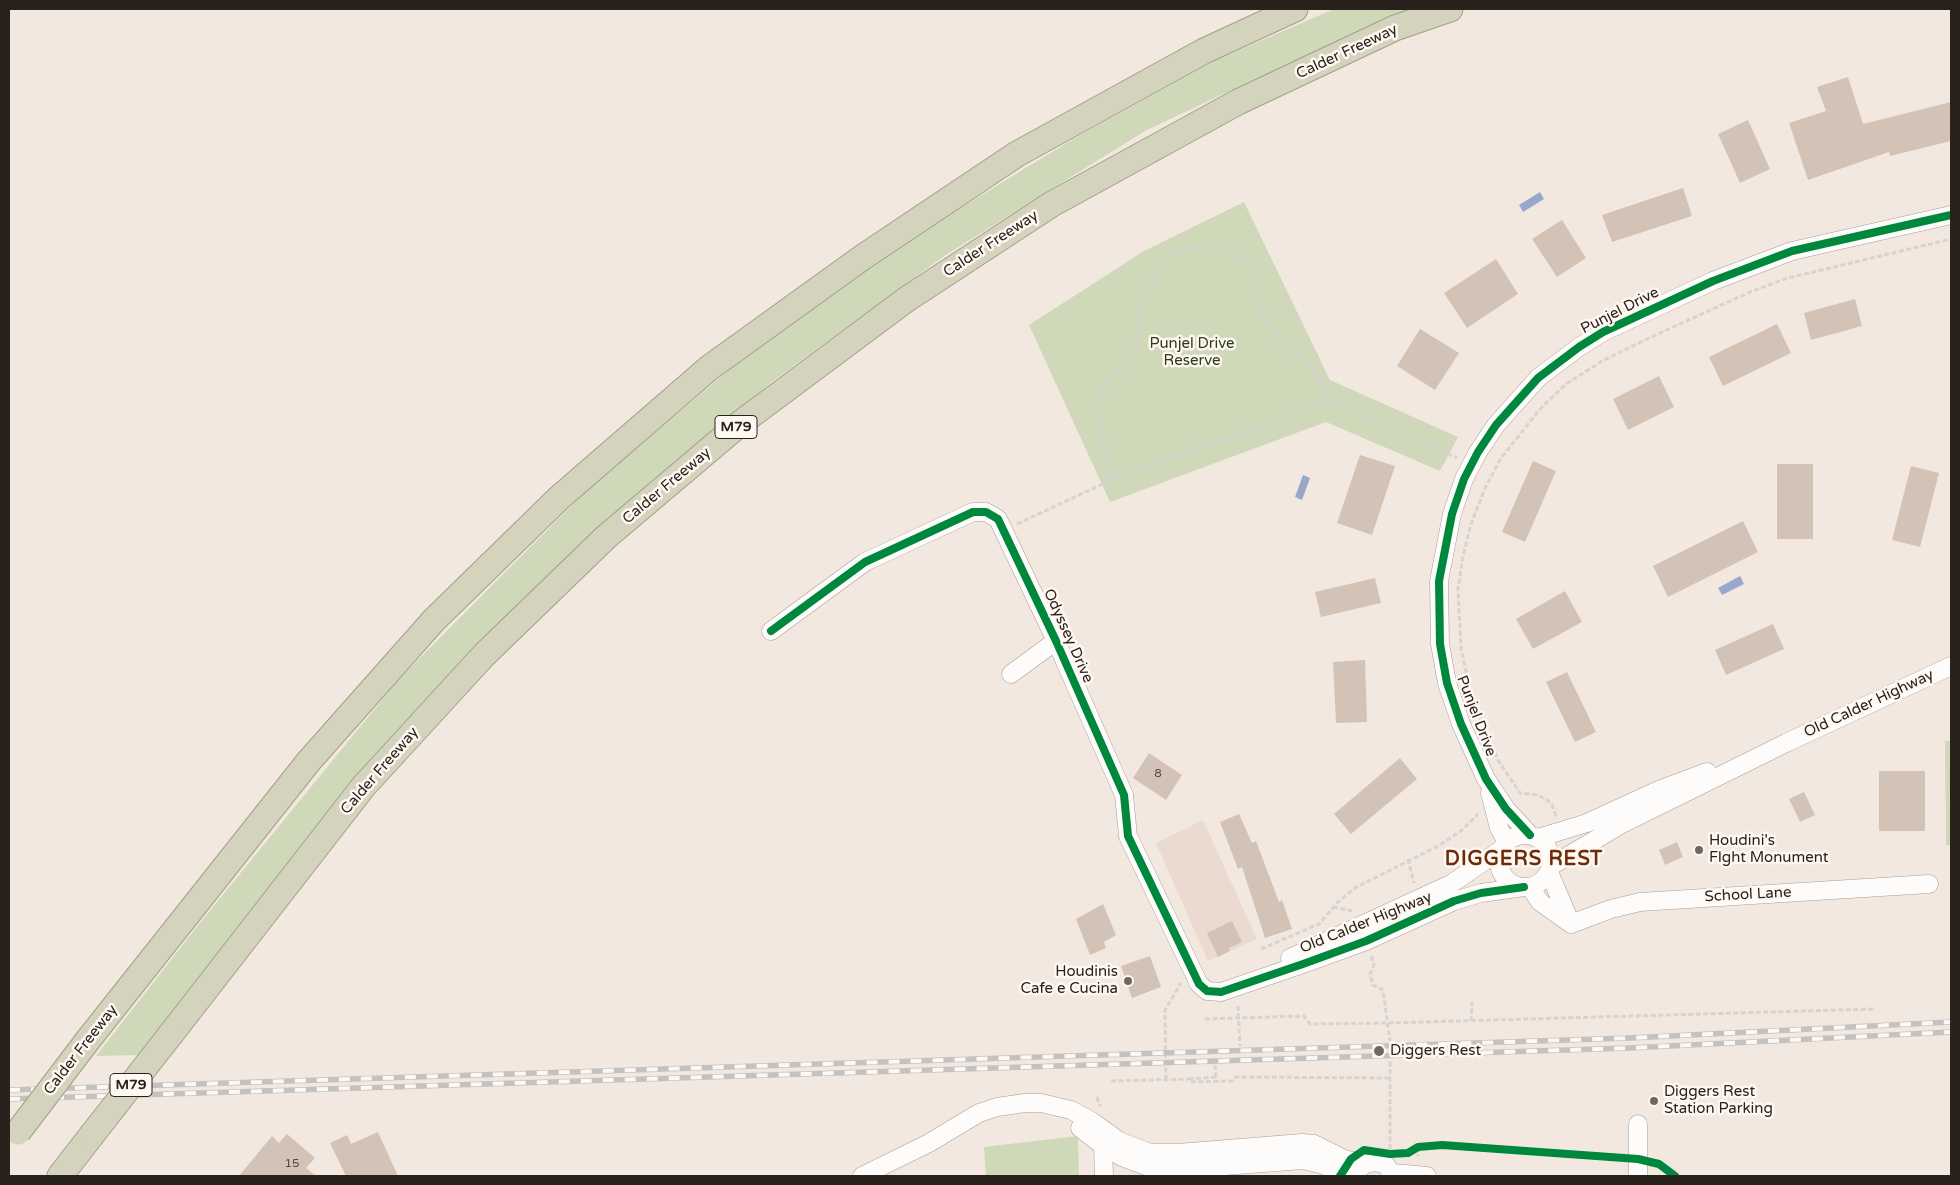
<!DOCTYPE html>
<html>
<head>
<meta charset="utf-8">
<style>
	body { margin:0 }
	#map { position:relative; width:1960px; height:1185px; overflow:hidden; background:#f3e8e0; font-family:"Varela Round",sans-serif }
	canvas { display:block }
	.frame { position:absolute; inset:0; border:10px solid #29221c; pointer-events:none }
</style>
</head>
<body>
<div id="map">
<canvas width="1960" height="1185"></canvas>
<div class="frame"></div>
</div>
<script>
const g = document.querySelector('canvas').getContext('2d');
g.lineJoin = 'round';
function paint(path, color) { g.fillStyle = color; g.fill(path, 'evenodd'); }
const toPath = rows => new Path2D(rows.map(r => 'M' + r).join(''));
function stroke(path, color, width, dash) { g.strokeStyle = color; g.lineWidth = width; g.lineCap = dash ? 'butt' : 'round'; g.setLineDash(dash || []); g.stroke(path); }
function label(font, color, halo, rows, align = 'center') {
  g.font = font + ' "Varela Round",sans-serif'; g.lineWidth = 5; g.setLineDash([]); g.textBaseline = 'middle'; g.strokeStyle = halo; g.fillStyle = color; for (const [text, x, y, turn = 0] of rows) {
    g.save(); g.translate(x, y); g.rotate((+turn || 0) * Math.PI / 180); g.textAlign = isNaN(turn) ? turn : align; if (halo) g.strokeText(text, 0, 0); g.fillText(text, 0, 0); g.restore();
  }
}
const commercial = toPath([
	[1203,820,1257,939,1208,961,1156,843]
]);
const green = toPath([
	[1334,9,1420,9,1257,78,1145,131,947,254,770,383,642,491,139,1055,96,1056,199,924,400,678,586,491,755,348,898,246,1075,138,1214,61],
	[1244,202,1330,380,1458,437,1440,471,1326,422,1110,502,1029,325,1144,251],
	[1945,741,1951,741,1951,845,1946,845],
	[1078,1136,1079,1176,986,1176,984,1147]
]);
const water = toPath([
	[1540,192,1544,199,1523,212,1519,205],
	[1303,475,1310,478,1302,500,1295,497],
	[1740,576,1744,584,1722,595,1718,588]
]);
const building = toPath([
	[1848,77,1863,124,1951,102,1951,141,1890,156,1889,152,1808,180,1789,123,1826,111,1817,87],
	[1748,120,1770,169,1740,183,1718,134],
	[1683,188,1692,216,1612,242,1602,215],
	[1562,220,1586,258,1557,277,1532,239],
	[1496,259,1518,294,1467,328,1444,293],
	[1855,299,1862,326,1811,340,1804,313],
	[1777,324,1791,353,1723,386,1709,357],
	[1420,329,1459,353,1435,390,1397,366],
	[1659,376,1674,407,1628,430,1613,399],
	[1360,455,1395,466,1372,535,1337,523],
	[1533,461,1556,471,1525,542,1502,532],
	[1777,464,1813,464,1813,539,1777,539],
	[1911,466,1939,473,1920,547,1892,540],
	[1743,521,1758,552,1668,597,1653,566],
	[1375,578,1381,603,1321,617,1315,592],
	[1565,591,1582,622,1533,649,1516,619],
	[1773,624,1784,649,1726,675,1715,650],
	[1365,660,1367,722,1336,723,1333,662],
	[1567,672,1596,732,1575,742,1546,682],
	[1149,753,1182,775,1166,800,1133,778],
	[1400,758,1417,779,1351,834,1334,814],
	[1879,771,1925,771,1925,831,1879,831],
	[1804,792,1815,815,1800,822,1789,799],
	[1239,814,1252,843,1256,841,1279,902,1282,900,1292,929,1265,938,1242,867,1238,869,1220,822],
	[1677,842,1683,857,1665,865,1659,850],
	[1103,904,1116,935,1104,942,1106,948,1090,955,1076,919],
	[1232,921,1242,942,1229,948,1230,951,1218,957,1207,933],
	[1150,956,1161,987,1132,998,1121,966],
	[378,1132,398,1176,346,1176,330,1143,347,1135,351,1144],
	[287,1134,315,1158,306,1168,316,1176,239,1176,272,1136,279,1143]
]);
const path = toPath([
	[1111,480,1098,408,1104,385,1122,370,1139,339,1142,299,1167,256,1213,244,1248,264,1267,322,1285,344,1317,373,1329,401],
	[1017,524,1111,480,1326,402,1333,402,1457,458],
	[1556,816,1552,805,1546,799,1537,795,1520,793,1498,760,1472,698,1461,649,1458,589,1463,556,1471,524,1485,488,1501,458,1541,408,1566,384,1602,361,1649,338,1750,292,1788,278,1951,239],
	[1408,859,1414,883],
	[1333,907,1352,911],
	[1261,949,1319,924,1339,901,1355,888,1440,845,1462,830,1478,814],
	[1371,956,1374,965,1370,974,1373,985,1383,990,1390,1041],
	[1238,1006,1240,1046],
	[1205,1019,1304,1016,1310,1024,1388,1023,1876,1009],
	[1471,1021,1472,1002],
	[1215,1065,1216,1077],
	[1216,1077,1190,1079,1190,1082,1232,1081,1236,1077,1390,1078],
	[1166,1080,1165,1010,1181,983],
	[1111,1081,1190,1079],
	[1097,1097,1100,1106],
	[1418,1147,1418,1156],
	[1390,1149,1390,1060]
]);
const minor = toPath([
	[771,631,865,562,973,512,986,512,998,519,1056,641,1124,795,1128,836,1199,984,1207,991,1221,992,1303,964,1366,941,1454,901,1481,893,1524,887],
	[1011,674,1056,641],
	[1490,793,1499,828,1507,842],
	'1499 861a26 26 0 1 1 52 0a26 26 0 1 1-52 0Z',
	[1530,835,1506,809,1486,779,1461,724,1447,683,1440,644,1439,581,1452,514,1464,479,1478,452,1496,425,1538,378,1579,347,1603,332,1713,281,1792,251,1951,215],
	[1538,838,1587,823,1659,790,1707,772],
	[1551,866,1620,825,1786,743,1951,666],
	[1549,872,1571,924],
	[1530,887,1540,902,1571,924],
	[1571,924,1611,909,1640,902,1929,884],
	[1290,958,1451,884,1502,849],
	[1638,1124,1638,1176],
	[1080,1128,1103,1146,1122,1157,1149,1167,1185,1169,1303,1160,1324,1165,1341,1176],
	[1393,1173,1427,1176],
	[862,1176,929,1143,979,1113,997,1107,1025,1103,1041,1103,1071,1110,1093,1122,1119,1141,1150,1153,1178,1153,1302,1143,1314,1144,1344,1159,1366,1164],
	[1104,1176,1103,1146,1107,1139],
	[1355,1176,1360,1168,1366,1164,1376,1162,1386,1165,1393,1176]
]);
const highway = toPath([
	[171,1034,363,787,484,655,606,537,742,422,907,299,1052,204,1238,102,1395,28,1450,9],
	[88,1040,309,761,434,620,559,498,709,368,863,257,1017,154,1204,51,1295,9],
	[60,1176,91,1136]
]);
const rail = toPath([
	[9,1090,1630,1038,1951,1022],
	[9,1099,1630,1048,1951,1032]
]);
const highwayBridge = toPath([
	[18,1132,88,1040],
	[91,1136,171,1034]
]);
const cycleway = toPath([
	[771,631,865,562,973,512,986,512,998,519,1056,641,1124,795,1128,836,1199,984,1207,991,1221,992,1303,964,1366,941,1454,901,1481,893,1524,887],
	[1530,835,1506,809,1486,779,1461,724,1447,683,1440,644,1439,581,1452,514,1464,479,1478,452,1496,425,1538,378,1579,347,1603,332,1713,281,1792,251,1951,215],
	[1340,1176,1351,1159,1364,1150,1390,1154,1408,1153,1418,1147,1442,1145,1638,1159,1659,1164,1675,1176]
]);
const markers = [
	[1699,850,5,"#706761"],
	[1128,981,5,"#706761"],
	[1379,1051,6,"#706761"],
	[1654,1101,5,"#706761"]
];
const numberNames = [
	["8",1158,774],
	["15",292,1164]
];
const shields = [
	[736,427,42],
	[131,1085,42]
];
const shieldNames = [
	["M79",736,427],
	["M79",131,1085]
];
const streetNames = [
	["Calder Freeway",1347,52,-25],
	["Calder Freeway",991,244,-33],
	["Punjel Drive",1620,311,-27],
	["Calder Freeway",667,486,-40],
	["Odyssey Drive",1068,636,66],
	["Old Calder Highway",1869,704,-25],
	["Punjel Drive",1476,716,69],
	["Calder Freeway",380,771,-49],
	["School Lane",1748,895,-3],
	["Old Calder Highway",1366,923,-22],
	["Calder Freeway",81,1050,-52]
];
const parkNames = [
	["Punjel Drive",1192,344],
	["Reserve",1192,361]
];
const poiNames = [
	["Houdini's",1709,841],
	["Flght Monument",1709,858],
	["Houdinis",1118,972,"right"],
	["Cafe e Cucina",1118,989,"right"],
	["Diggers Rest",1390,1051],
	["Diggers Rest",1664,1092],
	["Station Parking",1664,1109]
];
const districtNames = [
	["DIGGERS REST",1524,860]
];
paint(commercial, '#eadacf');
paint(green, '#d0d8ba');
paint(water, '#99a7ca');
paint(building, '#d3c3b7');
stroke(minor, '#a59d97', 19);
stroke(highway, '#a29f86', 27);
stroke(path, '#d6d3d1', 3, [5, 2.5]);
stroke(minor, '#fdfcfa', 18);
stroke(highway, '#d3d3be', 25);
stroke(rail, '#c4c2c0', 5.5);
stroke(rail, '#fff7f1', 4, [11]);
stroke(highwayBridge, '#a29f86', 27, []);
stroke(highwayBridge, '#d3d3be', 25);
stroke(cycleway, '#00873e', 8);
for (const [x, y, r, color] of markers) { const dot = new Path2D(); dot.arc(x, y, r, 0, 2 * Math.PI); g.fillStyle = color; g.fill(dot); stroke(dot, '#fff7f1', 2); }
label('12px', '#544a43', null, numberNames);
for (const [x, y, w] of shields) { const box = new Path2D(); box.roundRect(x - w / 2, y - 11.5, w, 23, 4); g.fillStyle = '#fff7f1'; g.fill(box); stroke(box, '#29221c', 1); }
label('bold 14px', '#29221c', null, shieldNames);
label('15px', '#29221c', '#fff7f1', streetNames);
label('15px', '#2c3d13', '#fff7f1', parkNames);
label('15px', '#29221c', '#fff7f1', poiNames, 'left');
g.letterSpacing = '1px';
label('bold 20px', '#6b2c09', '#fff7f1', districtNames);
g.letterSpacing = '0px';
</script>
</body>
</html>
